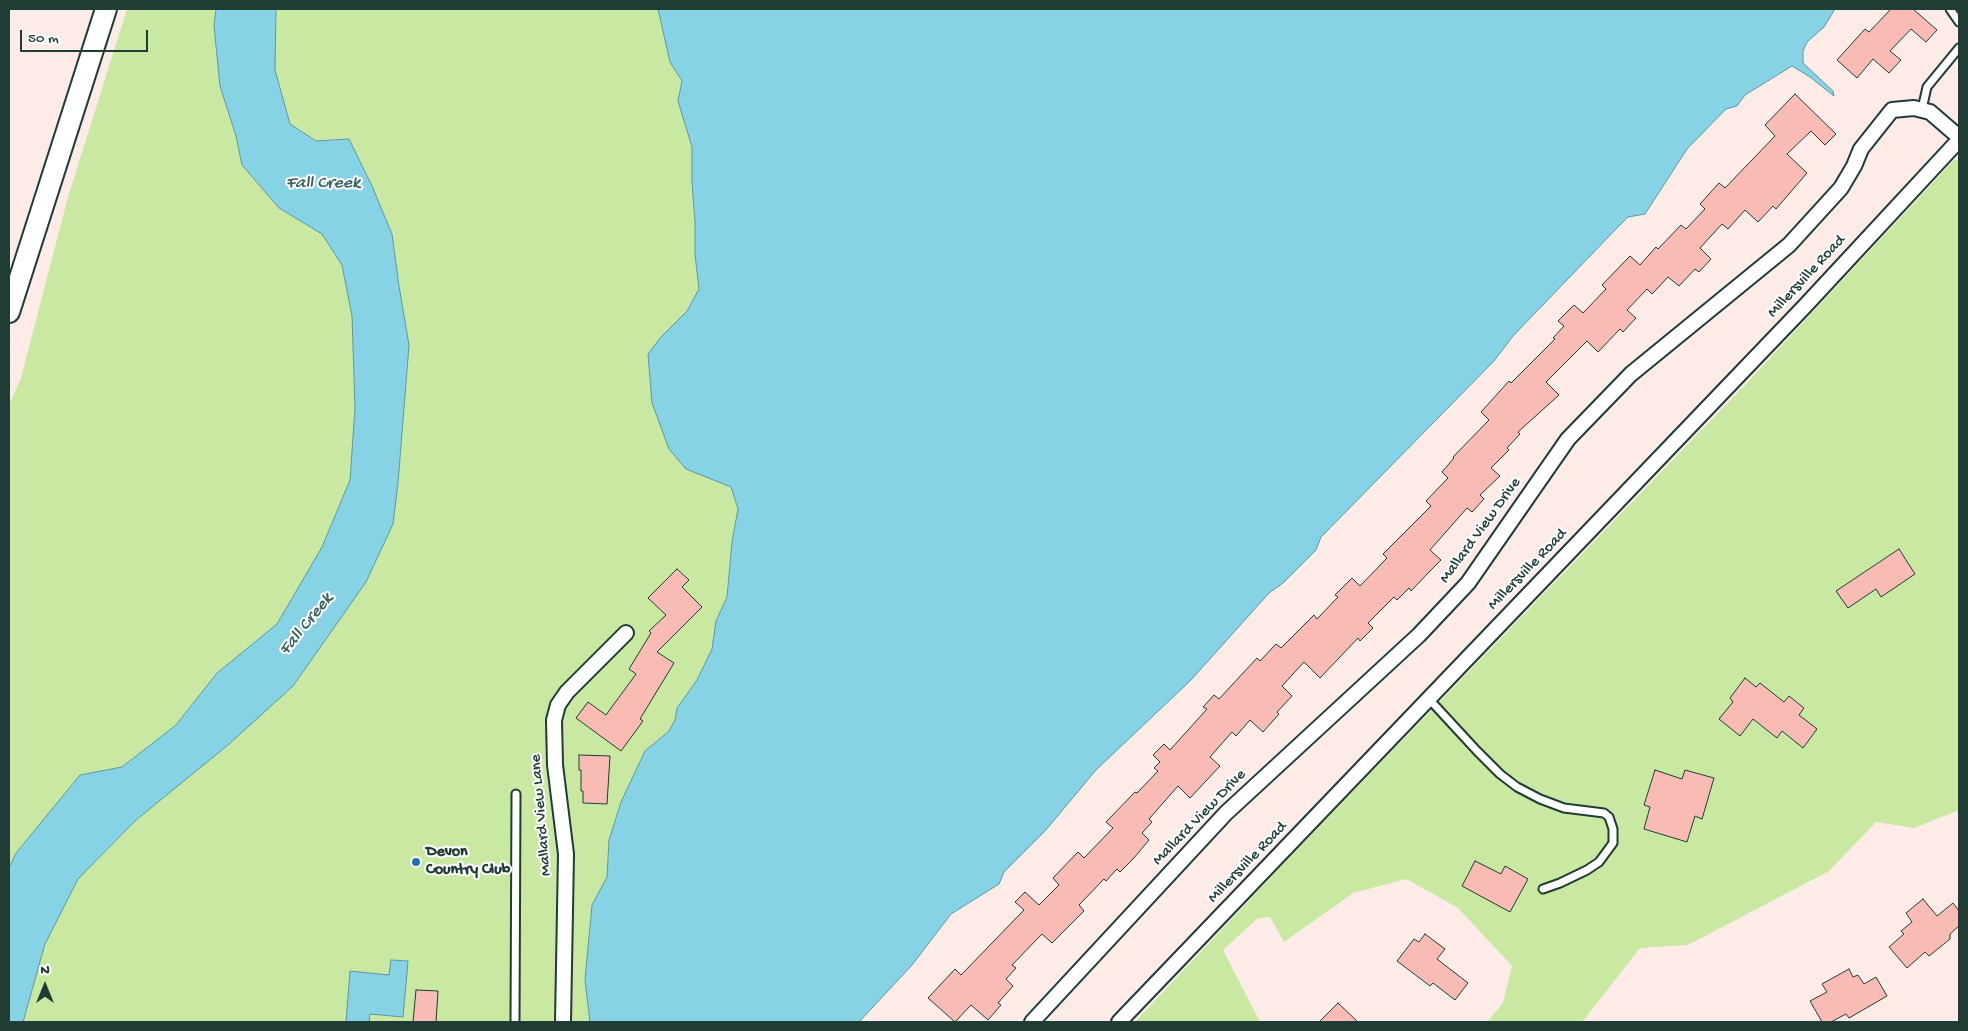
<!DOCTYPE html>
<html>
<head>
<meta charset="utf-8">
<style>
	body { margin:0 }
	#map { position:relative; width:1968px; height:1031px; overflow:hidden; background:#fdebe8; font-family:"Gochi Hand",sans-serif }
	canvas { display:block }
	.frame { position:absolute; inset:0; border:10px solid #1f3d34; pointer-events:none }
	.north { position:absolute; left:20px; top:961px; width:50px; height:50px; -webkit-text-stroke:4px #fff; paint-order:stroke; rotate:0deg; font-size:14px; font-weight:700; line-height:20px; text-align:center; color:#1f3d34 }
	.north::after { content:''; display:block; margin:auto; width:18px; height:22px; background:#1f3d34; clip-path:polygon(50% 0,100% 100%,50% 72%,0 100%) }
	.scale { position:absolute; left:20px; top:30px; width:128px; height:22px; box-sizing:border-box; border:2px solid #1f3d34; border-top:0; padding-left:6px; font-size:15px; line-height:18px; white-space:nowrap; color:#1f3d34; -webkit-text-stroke:4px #fff; paint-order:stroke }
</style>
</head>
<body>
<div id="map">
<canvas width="1968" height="1031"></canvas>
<div class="frame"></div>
<div class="north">N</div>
<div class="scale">50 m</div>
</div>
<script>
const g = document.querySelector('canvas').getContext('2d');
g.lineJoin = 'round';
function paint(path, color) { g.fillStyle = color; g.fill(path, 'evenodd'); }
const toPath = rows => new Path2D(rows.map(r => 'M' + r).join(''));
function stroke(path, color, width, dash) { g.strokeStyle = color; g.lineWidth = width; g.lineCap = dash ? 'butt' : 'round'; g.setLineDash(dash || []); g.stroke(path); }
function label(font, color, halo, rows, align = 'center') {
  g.font = font + ' "Gochi Hand",sans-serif'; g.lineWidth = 4; g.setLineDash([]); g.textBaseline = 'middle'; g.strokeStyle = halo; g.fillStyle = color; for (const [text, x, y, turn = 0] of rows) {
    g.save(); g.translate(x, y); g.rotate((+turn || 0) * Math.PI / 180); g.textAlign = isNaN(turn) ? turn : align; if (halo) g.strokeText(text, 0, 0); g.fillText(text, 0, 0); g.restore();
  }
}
const green = toPath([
	[127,9,216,9,214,26,220,86,236,136,242,165,279,208,322,234,342,265,352,316,355,408,350,480,322,547,277,624,217,673,176,725,122,767,80,775,16,853,9,868,9,405,21,378,68,197],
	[276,9,658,9,670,62,682,81,678,101,692,147,692,182,695,223,695,254,699,289,687,311,661,337,731,487,738,509,732,542,727,597,716,621,712,649,697,680,677,708,675,720,669,731,645,751,621,802,609,840,607,877,592,905,585,980,590,1022,23,1022,45,944,78,879,136,820,293,686,328,635,398,483,409,345,399,286,392,234,372,186,349,139,316,141,290,124,274,70],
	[1959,159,1959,810,1914,828,1876,822,1829,871,1688,945,1640,948,1582,1022,1487,1022,1503,1003,1512,966,1458,908,1406,879,1353,893,1284,942,1270,917,1258,918,1223,950,1260,1022,1135,1022,1284,863,1746,384,1953,161]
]);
const water = toPath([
	[216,9,276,9,275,70,290,124,316,141,349,139,372,186,392,234,399,286,409,345,398,483,393,524,366,582,293,686,228,745,136,820,78,879,45,944,23,1022,9,1022,9,868,16,853,80,775,122,767,176,725,217,673,277,624,322,547,350,480,355,408,352,316,342,265,322,234,279,208,242,165,236,136,220,86,214,26,216,9],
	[658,9,1835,9,1824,27,1807,42,1803,51,1803,63,1833,91,1834,96,1810,77,1792,66,1745,95,1737,106,1726,109,1687,149,1645,214,1628,217,1617,228,1513,336,1494,361,1321,537,1316,550,1283,583,1269,593,1191,680,1096,770,1045,831,1004,872,999,884,951,914,912,965,859,1022,590,1022,585,980,592,905,607,877,609,840,621,802,645,751,669,731,675,720,677,708,697,680,712,649,716,621,727,597,732,542,738,509,731,487,686,469,669,449,652,403,648,354,661,337,687,311,699,289,695,254,695,223,692,182,692,147,678,101,682,81,670,62,658,9],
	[391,960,408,961,403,1017,370,1014,369,1022,346,1022,350,971,389,975,391,960]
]);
const building = toPath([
	[1891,9,1913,9,1937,30,1926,42,1911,29,1890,51,1901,60,1889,73,1873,59,1857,78,1837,60,1865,29,1869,32,1891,9],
	[1795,94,1836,134,1825,145,1811,131,1787,154,1807,173,1776,209,1773,206,1758,222,1745,210,1728,229,1722,224,1700,248,1711,259,1699,272,1695,269,1679,286,1668,277,1652,294,1647,289,1627,310,1636,318,1623,332,1620,329,1598,352,1587,341,1546,382,1559,395,1518,432,1520,434,1507,448,1509,450,1491,468,1500,476,1480,495,1484,499,1472,512,1467,508,1430,550,1441,560,1430,571,1411,591,1409,588,1397,600,1394,597,1368,623,1373,628,1360,641,1358,638,1320,678,1304,662,1282,686,1292,696,1277,712,1279,714,1263,732,1250,720,1236,736,1232,732,1210,757,1220,766,1190,798,1178,786,1149,819,1152,822,1142,833,1149,840,1133,859,1120,872,1117,869,1106,881,1104,879,1079,905,1084,911,1052,943,1042,934,1012,965,1016,968,1006,979,1013,986,998,1003,1001,1005,988,1020,971,1005,955,1022,928,998,955,969,961,975,1024,910,1015,902,1025,892,1039,905,1059,885,1053,878,1078,852,1084,858,1113,828,1106,822,1135,792,1137,793,1158,771,1154,768,1160,762,1153,755,1164,744,1170,750,1207,709,1203,707,1214,695,1219,699,1257,658,1260,661,1276,644,1281,648,1314,615,1317,619,1338,597,1335,595,1352,578,1360,586,1387,558,1383,554,1431,506,1426,501,1448,478,1442,472,1454,458,1453,457,1489,420,1481,412,1509,381,1511,383,1555,339,1553,338,1564,326,1558,321,1574,305,1583,313,1606,289,1602,285,1630,256,1640,265,1656,247,1658,249,1681,225,1686,229,1705,209,1700,204,1719,183,1725,188,1775,136,1765,125,1795,94],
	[1899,549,1915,574,1881,597,1876,589,1848,608,1836,591,1899,549],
	[677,569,689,580,682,587,702,607,657,652,674,663,640,719,643,721,621,751,576,718,588,702,606,715,636,674,629,669,651,633,649,631,666,615,648,598,677,569],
	[1745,678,1756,687,1760,683,1784,702,1789,696,1804,708,1799,715,1817,729,1803,748,1782,731,1777,738,1753,719,1740,736,1719,719,1733,702,1730,698,1745,678],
	[579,755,610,756,607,804,583,803,583,791,581,791,581,770,579,770,579,755],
	[1655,770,1682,779,1685,770,1714,778,1702,819,1695,816,1687,842,1644,829,1650,807,1644,805,1655,770],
	[1475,861,1501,874,1505,866,1528,879,1510,912,1462,886,1475,861],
	[1923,899,1937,916,1953,903,1959,911,1959,926,1950,934,1950,939,1929,956,1925,952,1907,968,1889,947,1904,934,1901,931,1912,922,1906,913,1923,899],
	[1425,934,1445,949,1437,959,1468,983,1455,1000,1433,983,1430,986,1397,961,1414,939,1419,942,1425,934],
	[1849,969,1853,977,1858,975,1864,984,1876,977,1887,996,1849,1018,1846,1014,1831,1022,1822,1022,1810,1001,1827,992,1822,984,1849,969],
	[416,990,438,991,436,1022,413,1022,416,990],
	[1338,1003,1358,1022,1319,1022,1338,1003]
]);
const service = toPath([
	[1950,9,1959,22],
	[1922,109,1927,87,1959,48],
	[1429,699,1477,751,1500,774,1517,787,1540,799,1564,808,1604,813,1609,817,1613,829,1613,843,1599,862,1587,870,1560,883,1543,889],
	[515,1022,516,794]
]);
const minor = toPath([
	[563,1022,566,854,555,765,554,720,558,705,567,692,626,633],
	[1032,1022,1226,813,1419,635,1468,583,1568,439,1631,374,1789,245,1841,188,1854,166,1861,149,1892,110,1914,108,1930,112,1959,137],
	[1119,1022,1805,306,1959,140]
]);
const secondary = toPath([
	[9,312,106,9]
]);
const markers = [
	[416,862,5,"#1f6fb2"]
];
const streetNames = [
	["Millersville Road",1807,277,-47],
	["Mallard View Drive",1481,531,-54],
	["Millersville Road",1528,570,-46],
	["Mallard View Lane",542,815,-95],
	["Mallard View Drive",1200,818,-46],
	["Millersville Road",1248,863,-46]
];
const poiNames = [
	["Devon",426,853],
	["Country Club",426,871]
];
const waterNames = [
	["Fall Creek",323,184],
	["Fall Creek",307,625,-51]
];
paint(green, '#c9e9a2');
paint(water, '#86d3e6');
stroke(water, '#5d979f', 1);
paint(building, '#f8bcb4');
stroke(building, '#1f3d34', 1);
stroke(service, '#1f3d34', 11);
stroke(minor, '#1f3d34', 18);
stroke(secondary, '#1f3d34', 24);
stroke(service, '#fff', 7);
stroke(minor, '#fff', 14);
stroke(secondary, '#fff', 20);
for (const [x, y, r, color] of markers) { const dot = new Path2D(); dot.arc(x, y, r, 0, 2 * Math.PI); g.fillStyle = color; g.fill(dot); stroke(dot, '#fff', 2); }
label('16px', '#1f3d34', '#fff', streetNames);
label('bold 16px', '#1f3d34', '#fff', poiNames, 'left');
label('italic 18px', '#396260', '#fff', waterNames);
</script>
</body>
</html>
